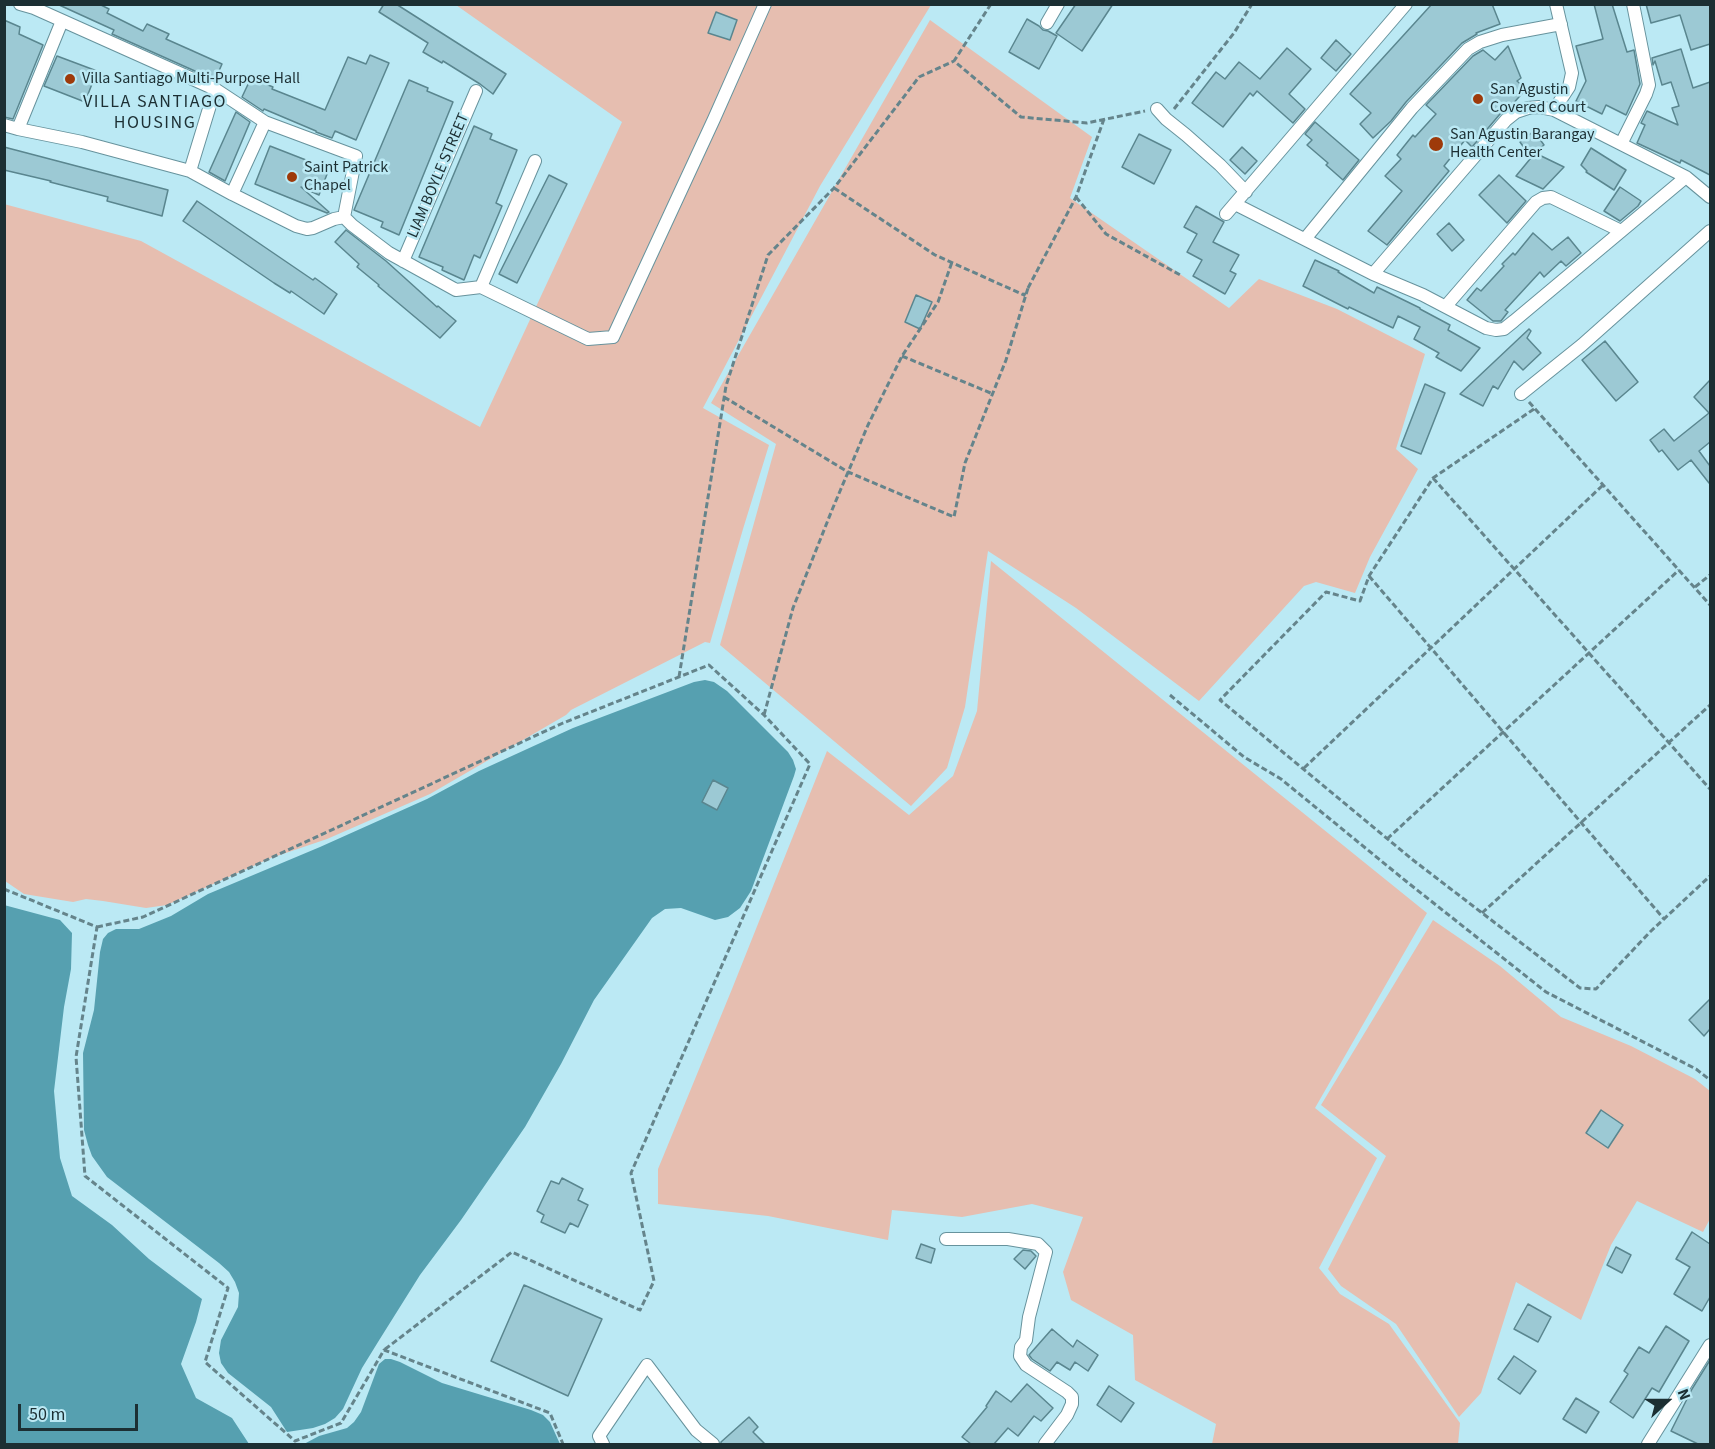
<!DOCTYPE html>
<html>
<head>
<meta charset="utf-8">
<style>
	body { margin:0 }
	#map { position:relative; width:1715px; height:1449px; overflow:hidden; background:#bbe9f4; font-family:"Source Sans 3",sans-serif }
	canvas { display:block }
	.frame { position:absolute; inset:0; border:6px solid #1c2f33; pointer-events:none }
	.north { position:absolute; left:1637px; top:1371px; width:60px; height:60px; -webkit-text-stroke:4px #bbe9f4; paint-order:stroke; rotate:69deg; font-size:16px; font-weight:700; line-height:24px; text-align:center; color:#1c2f33 }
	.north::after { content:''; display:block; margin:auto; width:21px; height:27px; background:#1c2f33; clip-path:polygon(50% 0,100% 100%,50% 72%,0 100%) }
	.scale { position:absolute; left:18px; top:1404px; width:120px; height:27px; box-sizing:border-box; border:3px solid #1c2f33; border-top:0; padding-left:8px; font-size:18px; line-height:21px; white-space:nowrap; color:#1c2f33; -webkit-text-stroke:4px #bbe9f4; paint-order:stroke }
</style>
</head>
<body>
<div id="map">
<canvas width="1715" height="1449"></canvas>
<div class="frame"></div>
<div class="north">N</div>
<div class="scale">50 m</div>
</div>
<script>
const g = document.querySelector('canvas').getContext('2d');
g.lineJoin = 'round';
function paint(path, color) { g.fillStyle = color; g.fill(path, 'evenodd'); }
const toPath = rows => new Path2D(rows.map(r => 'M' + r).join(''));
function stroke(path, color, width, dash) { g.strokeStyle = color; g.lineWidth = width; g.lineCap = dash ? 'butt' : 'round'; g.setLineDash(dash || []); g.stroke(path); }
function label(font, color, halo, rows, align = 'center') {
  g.font = font + ' "Source Sans 3",sans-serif'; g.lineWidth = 5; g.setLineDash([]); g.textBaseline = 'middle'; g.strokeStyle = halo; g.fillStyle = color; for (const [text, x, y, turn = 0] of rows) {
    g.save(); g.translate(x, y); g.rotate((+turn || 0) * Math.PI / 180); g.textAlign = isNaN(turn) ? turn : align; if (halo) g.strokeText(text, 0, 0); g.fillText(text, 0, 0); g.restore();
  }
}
const green = toPath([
	[456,5,931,5,820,186,703,408,769,445,743,529,710,643,705,642,571,710,566,715,430,794,327,839,271,858,167,905,146,908,103,901,86,899,73,902,24,894,5,881,4,204,141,241,480,427,622,122],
	[930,20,1092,137,1070,198,1229,308,1259,279,1337,309,1425,354,1396,449,1418,469,1370,557,1355,593,1316,582,1304,586,1199,701,1076,608,988,551,965,707,947,768,911,806,720,645,776,444,711,403],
	[991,561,1427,913,1315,1108,1377,1158,1319,1268,1340,1294,1389,1324,1460,1423,1458,1444,1212,1444,1216,1424,1135,1380,1133,1335,1071,1300,1063,1272,1083,1217,1032,1204,962,1217,892,1210,888,1240,768,1216,658,1204,658,1169,732,989,827,751,909,815,953,776,977,711],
	[1433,920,1500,966,1561,1017,1631,1046,1695,1079,1710,1091,1710,1219,1703,1232,1637,1201,1611,1245,1581,1320,1516,1282,1481,1393,1459,1417,1396,1324,1341,1286,1328,1269,1386,1156,1321,1105]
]);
const water = toPath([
	[705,680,714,682,727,691,788,752,793,760,796,769,794,776,751,891,740,908,728,917,715,920,681,908,665,909,652,918,594,1000,561,1064,525,1127,461,1220,420,1275,378,1342,362,1368,343,1409,335,1418,325,1424,313,1428,287,1432,271,1407,228,1373,221,1363,219,1353,221,1340,238,1307,239,1293,235,1282,229,1272,219,1263,107,1177,92,1156,88,1145,84,1130,83,1053,94,1010,100,952,103,939,108,933,116,929,139,929,171,916,208,894,320,847,427,799,479,771,573,728,694,682],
	[4,905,60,920,72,933,71,969,64,1007,54,1091,60,1158,72,1196,112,1225,149,1259,202,1299,196,1322,181,1364,196,1398,232,1418,249,1444,5,1444],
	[385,1359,391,1359,400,1362,442,1383,531,1410,543,1415,550,1422,560,1444,304,1444,319,1436,347,1428,354,1422,361,1412,379,1364]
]);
const building = toPath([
	[57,4,99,4,109,9,107,13,143,31,147,24,169,34,166,39,222,64,215,80,112,34,114,30,57,4],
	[384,4,396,4,506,74,493,94,480,84,443,61,442,63,423,52,428,43,379,12,384,4],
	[1076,4,1113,4,1082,51,1056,33,1076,4],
	[1432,4,1492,4,1500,24,1476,33,1477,34,1462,43,1406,102,1391,121,1373,138,1360,124,1371,113,1350,94,1432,4],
	[1594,4,1612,4,1627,52,1634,50,1640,84,1626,115,1606,105,1602,114,1576,101,1586,81,1576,46,1603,39,1594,4],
	[1646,4,1710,4,1710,44,1691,50,1680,15,1651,23,1646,4],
	[716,12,737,20,730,40,708,33,716,12],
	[1027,19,1039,26,1043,30,1048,31,1057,36,1039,69,1009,52,1027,19],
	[4,20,20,27,19,34,43,45,13,119,4,117,4,20],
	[1336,40,1351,54,1336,71,1321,58,1336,40],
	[1508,46,1521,78,1517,81,1526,89,1511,106,1500,114,1472,147,1465,140,1444,166,1449,171,1387,245,1368,231,1402,191,1385,176,1401,159,1397,155,1413,135,1415,137,1436,114,1426,105,1473,56,1483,50,1495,60,1508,46],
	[1287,48,1311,69,1289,94,1305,109,1293,123,1257,91,1253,96,1250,93,1223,127,1192,103,1216,72,1225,79,1239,62,1260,79,1287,48],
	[1681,49,1693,88,1710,82,1710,175,1681,160,1680,163,1637,143,1645,125,1641,123,1647,111,1678,125,1672,108,1679,106,1671,82,1662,85,1655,61,1653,65,1652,58,1681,49],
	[370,55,389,63,356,140,335,131,332,138,316,132,316,131,264,109,263,111,242,97,251,78,273,87,272,89,325,110,348,57,366,64,370,55],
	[57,56,97,71,85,102,44,86,57,56],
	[409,80,428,88,427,91,453,102,399,235,381,227,383,222,354,210,409,80],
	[236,112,250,122,225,181,209,172,236,112],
	[1315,122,1359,160,1343,180,1326,165,1328,163,1307,145,1312,140,1305,134,1315,122],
	[474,126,492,134,490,139,517,150,496,203,502,206,480,258,474,255,464,280,442,270,443,267,419,257,474,126],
	[1534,131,1544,145,1530,156,1520,142,1534,131],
	[1139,134,1171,150,1154,184,1122,167,1139,134],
	[270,146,329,169,319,195,301,187,329,212,327,213,255,184,270,146],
	[4,147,168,190,162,216,107,201,108,197,50,182,51,181,4,170,4,147],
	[1242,147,1257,161,1245,174,1230,160,1242,147],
	[1591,148,1626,170,1614,190,1586,172,1587,171,1581,165,1591,148],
	[1535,153,1564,167,1543,189,1516,176,1535,153],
	[549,175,567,184,517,283,499,274,549,175],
	[1499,175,1526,201,1507,223,1479,195,1499,175],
	[1620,187,1641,201,1638,206,1620,221,1604,211,1620,187],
	[197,201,313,280,315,278,337,294,324,314,291,291,290,293,274,283,183,221,197,201],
	[1196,206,1224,222,1213,242,1239,255,1230,271,1236,274,1225,294,1193,276,1202,260,1187,252,1197,234,1184,227,1196,206],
	[1449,223,1464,240,1452,251,1437,234,1449,223],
	[346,230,386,261,437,307,438,306,456,321,440,338,378,286,379,285,357,267,359,264,335,242,346,230],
	[1533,233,1552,250,1568,237,1581,253,1566,266,1561,261,1544,277,1540,272,1505,310,1508,312,1501,321,1493,321,1467,300,1477,288,1481,291,1504,266,1502,264,1513,253,1515,255,1533,233],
	[1315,260,1339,271,1338,272,1374,293,1377,287,1420,308,1420,309,1450,325,1448,330,1480,348,1461,371,1436,357,1439,353,1414,339,1420,327,1398,316,1393,328,1349,307,1348,309,1303,286,1315,260],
	[916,295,932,302,920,329,905,322,916,295],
	[1529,329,1531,331,1527,338,1541,353,1523,370,1514,361,1498,389,1493,386,1483,406,1460,394,1529,329],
	[1605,341,1638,382,1616,401,1582,360,1605,341],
	[1710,380,1710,442,1699,451,1710,466,1710,482,1709,483,1691,460,1678,470,1662,450,1659,452,1650,440,1664,429,1674,441,1709,413,1694,397,1710,380],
	[1425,384,1445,393,1421,454,1401,446,1425,384],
	[713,780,728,788,717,810,702,802,713,780],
	[1710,999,1710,1029,1704,1036,1689,1020,1710,999],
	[1601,1110,1623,1125,1608,1148,1586,1133,1601,1110],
	[562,1178,583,1189,578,1200,588,1205,578,1227,570,1223,565,1233,541,1222,544,1215,537,1211,551,1181,559,1184,562,1178],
	[1692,1232,1710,1244,1710,1297,1702,1311,1674,1294,1690,1267,1676,1259,1692,1232],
	[921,1244,935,1249,931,1263,916,1258,921,1244],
	[1616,1247,1631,1255,1622,1273,1607,1265,1616,1247],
	[1023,1250,1031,1251,1036,1256,1025,1269,1014,1259,1023,1250],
	[524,1285,602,1319,568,1396,491,1361,524,1285],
	[1528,1304,1551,1317,1538,1342,1514,1329,1528,1304],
	[1666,1326,1689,1341,1659,1392,1652,1388,1633,1418,1610,1402,1628,1374,1624,1371,1639,1347,1649,1353,1666,1326],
	[1052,1329,1073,1347,1077,1340,1098,1355,1088,1371,1075,1362,1070,1370,1057,1362,1050,1371,1032,1359,1029,1355,1052,1329],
	[1514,1356,1536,1371,1520,1394,1498,1379,1514,1356],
	[1710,1360,1710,1444,1698,1444,1671,1431,1692,1389,1710,1360],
	[1027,1384,1053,1408,1041,1421,1034,1416,1018,1436,1008,1428,994,1444,971,1444,962,1437,987,1407,986,1406,996,1391,1011,1402,1027,1384],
	[1109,1386,1134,1403,1121,1422,1097,1405,1109,1386],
	[1576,1398,1599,1412,1586,1433,1563,1419,1576,1398],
	[749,1417,758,1427,753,1432,765,1444,721,1444,721,1442,749,1417]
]);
const path = toPath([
	[991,4,954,61,1021,117,1087,123,1145,111],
	[1174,109,1234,33,1252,4],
	[834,188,935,255,1024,295,1025,293],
	[1076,197,1106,234,1182,276],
	[1028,288,1076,197,1104,119],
	[902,356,993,394],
	[724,397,848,472,954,517,965,463,1006,360,1028,288],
	[1529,402,1710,605],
	[1534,409,1433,478,1369,576,1360,601,1326,592,1220,700,1413,860,1580,988,1596,989,1650,932,1710,876],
	[1433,478,1710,789],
	[1369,576,1664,919],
	[1695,587,1710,575],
	[679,677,726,386,768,255,834,188,919,77,954,61],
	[1170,695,1244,757,1281,779,1407,882,1546,992,1696,1069,1710,1080],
	[764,715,793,608,832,510,868,425,902,356,938,302,952,262],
	[1304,768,1603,485],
	[1387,839,1679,570],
	[4,889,97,927,76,1057,85,1176,228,1288,205,1362,295,1441,341,1423,384,1350,550,1413,563,1444],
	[1482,913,1710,705],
	[97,927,143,917,563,723,709,665,764,715,810,764,631,1173,654,1281,640,1310,512,1252,384,1350]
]);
const street = toPath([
	[20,4,34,8,215,89,265,122,356,156,344,217],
	[1047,23,1058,4],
	[1157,109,1166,119,1186,135,1220,165,1246,192],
	[1554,110,1569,87,1572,73,1556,4],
	[4,125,18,129,62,21],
	[18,129,82,142,190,171,232,194,296,226,307,229,313,228,334,219,344,217],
	[1621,144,1646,94,1649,85,1633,4],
	[190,171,215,89],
	[232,194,265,122],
	[1235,204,1373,274,1423,295,1486,328,1496,330,1504,329,1514,321,1686,177],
	[1226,214,1406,4],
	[344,217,352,225,389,253,456,290,481,287,588,339,613,337,714,119,765,4],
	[1305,239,1412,108,1468,49,1480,42,1502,35,1561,24],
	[403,261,476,91],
	[1373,274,1506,120,1516,112,1528,108,1539,107,1554,110,1686,177,1710,197],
	[481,287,535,161],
	[1446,306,1536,202,1543,198,1551,197,1621,231],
	[1521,394,1582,345,1710,231],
	[946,1239,1008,1239,1038,1244,1046,1252,1029,1317,1026,1340,1021,1347,1020,1356,1026,1365,1067,1392,1072,1397,1072,1404,1067,1415,1045,1444],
	[603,1444,599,1436,647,1365,696,1430,713,1444],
	[1648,1444,1710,1345]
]);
const markers = [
	[70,79,6,"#9e3a0a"],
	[1478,99,6,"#9e3a0a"],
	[1436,144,8,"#9e3a0a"],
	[292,177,6,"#9e3a0a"]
];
const poiNames = [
	["Villa Santiago Multi-Purpose Hall",82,79],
	["San Agustin",1490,90],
	["Covered Court",1490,108],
	["San Agustin Barangay",1450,135],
	["Health Center",1450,153],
	["Saint Patrick",304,168],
	["Chapel",304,186]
];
const streetNames = [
	["LIAM BOYLE STREET",439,176,-67]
];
const neighbourhoodNames = [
	["VILLA SANTIAGO",155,103],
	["HOUSING",155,124]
];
paint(green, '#e6beb0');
paint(water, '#56a0b0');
paint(building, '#9cc9d4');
stroke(building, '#5a868f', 1.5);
stroke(street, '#67939d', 14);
stroke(path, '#65848b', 3, [6, 3]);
stroke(street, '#fff', 12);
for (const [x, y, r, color] of markers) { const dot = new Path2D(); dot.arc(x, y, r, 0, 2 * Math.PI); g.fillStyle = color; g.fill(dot); stroke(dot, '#bbe9f4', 2); }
label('16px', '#1c2f33', '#bbe9f4', poiNames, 'left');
label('16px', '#1c2f33', '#bbe9f4', streetNames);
g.letterSpacing = '1.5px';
label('18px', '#1c2f33', '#bbe9f4', neighbourhoodNames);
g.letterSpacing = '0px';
</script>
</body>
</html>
